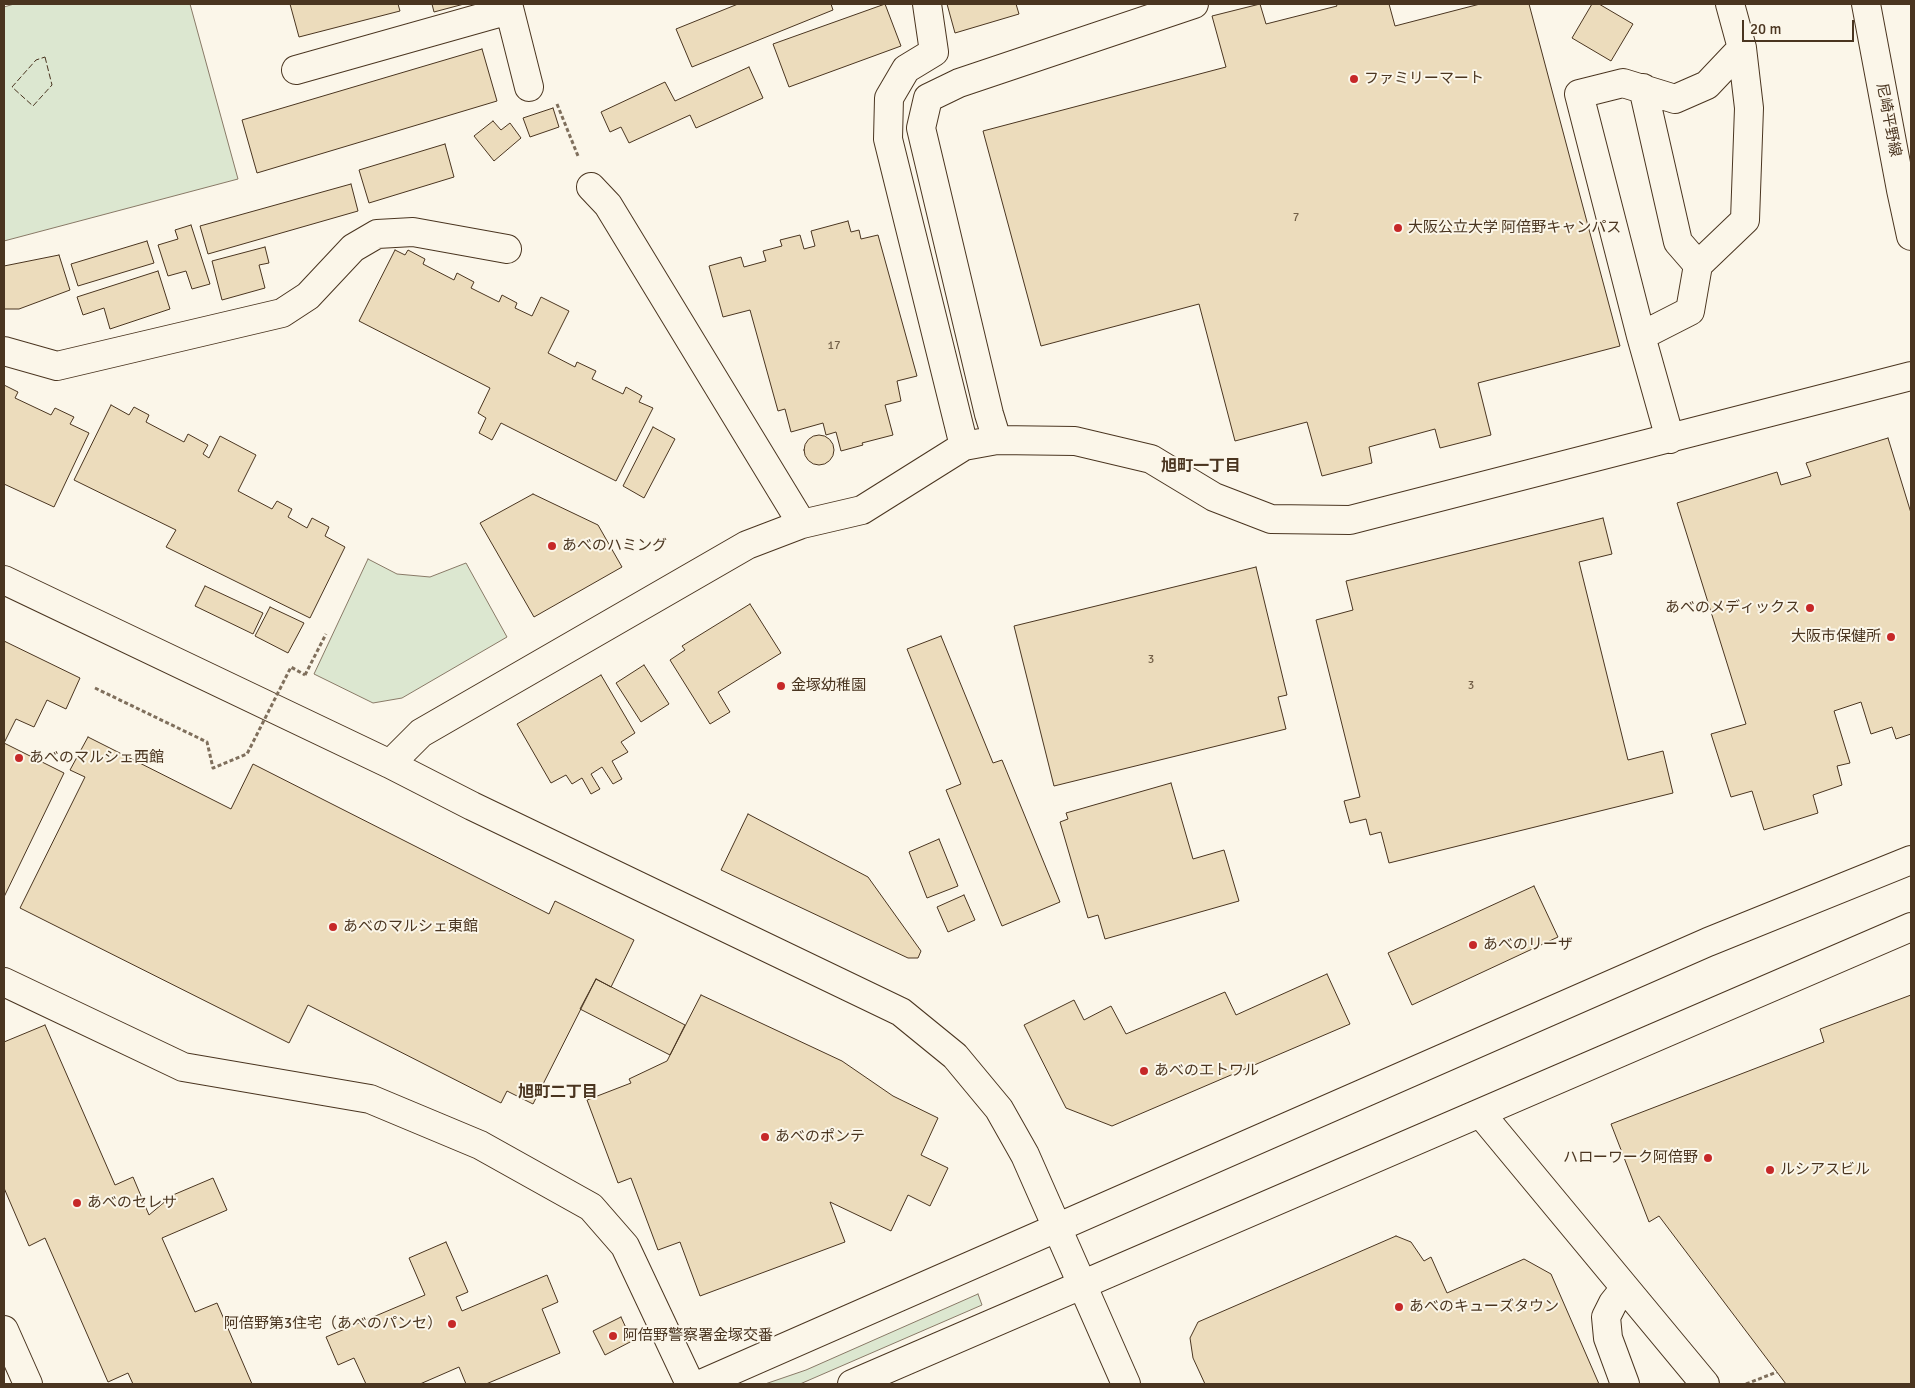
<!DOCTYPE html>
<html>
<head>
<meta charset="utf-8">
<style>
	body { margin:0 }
	#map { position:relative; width:1915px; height:1388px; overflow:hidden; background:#fbf6e9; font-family:Signika,sans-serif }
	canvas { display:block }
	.frame { position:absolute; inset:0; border:5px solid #4a3520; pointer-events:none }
	.scale { position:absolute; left:1742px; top:20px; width:112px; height:22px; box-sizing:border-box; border:2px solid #4a3520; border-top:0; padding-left:6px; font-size:15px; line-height:18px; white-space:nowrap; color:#4a3520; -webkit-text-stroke:4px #fbf6e9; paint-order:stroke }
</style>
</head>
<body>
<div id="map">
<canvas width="1915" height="1388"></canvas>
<div class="frame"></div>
<div class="scale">20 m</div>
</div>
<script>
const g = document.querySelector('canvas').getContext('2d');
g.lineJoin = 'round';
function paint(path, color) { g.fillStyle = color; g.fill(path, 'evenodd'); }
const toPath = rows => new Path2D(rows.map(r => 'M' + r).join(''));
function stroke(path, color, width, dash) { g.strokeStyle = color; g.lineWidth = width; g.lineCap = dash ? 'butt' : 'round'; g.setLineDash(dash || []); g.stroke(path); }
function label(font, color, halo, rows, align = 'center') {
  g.font = font + ' Signika,"Noto Sans JP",sans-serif'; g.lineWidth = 4; g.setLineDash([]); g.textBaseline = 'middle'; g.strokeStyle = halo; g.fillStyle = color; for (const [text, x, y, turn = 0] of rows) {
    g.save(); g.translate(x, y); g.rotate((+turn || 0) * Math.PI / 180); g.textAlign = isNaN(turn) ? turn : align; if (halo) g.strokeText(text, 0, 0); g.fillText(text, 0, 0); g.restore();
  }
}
const green = toPath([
	[14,4,190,4,238,179,4,241,4,7,14,4],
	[368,559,397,574,430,577,466,563,507,637,402,698,373,703,314,674,368,559],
	[978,1294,982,1305,800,1384,765,1384,806,1370,978,1294]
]);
const building = toPath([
	[290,4,398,4,400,11,299,37,290,4],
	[432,4,464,4,434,12,432,4],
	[738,4,831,4,833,10,692,67,676,29,738,4],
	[885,4,901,46,789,87,773,44,885,4],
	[947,4,1016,4,1019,14,955,33,947,4],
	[1260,4,1266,24,1337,6,1336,4,1389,4,1395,26,1480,4,1529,4,1620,346,1478,383,1491,435,1440,448,1435,429,1369,447,1372,463,1322,476,1307,422,1235,441,1199,304,1041,346,983,131,1226,67,1212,16,1260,4],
	[1592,4,1599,4,1633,24,1611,61,1572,38,1592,4],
	[482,49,497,101,257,173,242,120,482,49],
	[749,67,763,98,696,128,690,115,629,143,621,127,610,132,601,112,665,82,675,101,749,67],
	[553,108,559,127,530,137,523,118,553,108],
	[493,121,501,130,510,123,521,138,494,161,474,136,493,121],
	[445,144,454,177,369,203,359,170,445,144],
	[351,184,358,211,208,254,200,226,351,184],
	[848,221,851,232,859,230,861,239,878,235,917,376,897,381,901,401,885,405,893,435,862,443,863,445,841,451,836,432,826,435,823,423,791,432,785,409,778,411,750,310,723,317,709,266,741,257,744,267,766,261,763,251,782,246,780,240,800,235,804,249,815,246,811,231,848,221],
	[191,225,210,284,192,289,186,271,168,276,158,245,178,239,175,230,191,225],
	[147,241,154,263,78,286,71,264,147,241],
	[265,247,269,263,259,265,265,288,222,300,212,261,265,247],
	[395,250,405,255,408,250,425,259,423,264,454,280,457,273,474,282,471,288,499,302,502,295,517,303,515,308,532,316,541,297,569,311,548,353,575,367,577,362,596,371,592,379,623,394,626,387,642,396,639,402,653,408,616,481,501,423,492,440,479,433,486,418,478,413,490,388,359,321,395,250],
	[59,255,70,290,19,309,4,309,4,266,59,255],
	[158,271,170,309,110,329,104,308,83,315,77,297,158,271],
	[4,385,18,392,15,398,51,415,55,408,74,417,70,424,89,433,54,507,4,484,4,385],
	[111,405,129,415,134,407,149,415,146,422,184,442,188,434,208,445,203,454,209,458,220,436,256,455,238,491,272,509,277,501,292,509,288,517,307,528,312,518,329,527,325,536,345,547,310,618,166,547,176,530,74,480,111,405],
	[653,427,675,439,644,498,623,486,653,427],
	'804 450a15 15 0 1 1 30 0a15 15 0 1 1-30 0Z',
	[1888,438,1911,513,1911,734,1896,739,1892,727,1871,734,1861,702,1834,711,1850,763,1837,766,1842,785,1813,795,1818,813,1764,830,1752,791,1731,797,1711,734,1746,724,1677,503,1777,472,1781,485,1811,476,1806,463,1888,438],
	[533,494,598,525,622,567,534,617,480,523,533,494],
	[1603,518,1612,554,1579,562,1628,760,1663,751,1673,793,1389,863,1381,832,1370,835,1366,819,1350,823,1344,801,1360,797,1316,620,1353,610,1346,581,1603,518],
	[1256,567,1287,695,1278,697,1286,729,1054,786,1014,626,1256,567],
	[205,586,263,613,253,634,195,606,205,586],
	[750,604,781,653,718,692,730,712,710,724,670,660,685,650,682,646,750,604],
	[270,607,304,623,288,653,255,636,270,607],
	[941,636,993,763,1002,760,1060,902,1002,926,946,790,961,784,907,649,941,636],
	[4,641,80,678,66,709,47,700,34,727,16,719,4,743,64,773,4,897,4,641],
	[644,665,669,704,641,722,616,683,644,665],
	[601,675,635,733,621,742,628,752,612,761,622,779,613,784,602,767,591,774,600,789,591,794,582,778,572,784,566,775,551,783,517,724,601,675],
	[88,737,231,809,253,764,549,914,555,901,634,940,611,987,596,979,533,1104,507,1091,501,1103,308,1005,289,1043,20,908,85,777,70,770,88,737],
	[1171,783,1193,859,1224,850,1239,901,1105,939,1098,915,1088,918,1060,822,1068,819,1066,813,1171,783],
	[748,814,868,877,921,951,918,958,908,958,721,870,748,814],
	[939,839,958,886,927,898,909,852,939,839],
	[1534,886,1558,937,1412,1005,1388,953,1534,886],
	[964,895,975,920,948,932,937,907,964,895],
	[1327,974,1350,1024,1112,1126,1066,1108,1024,1025,1074,1000,1084,1020,1111,1006,1126,1034,1225,992,1236,1015,1327,974],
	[596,979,685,1025,670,1055,580,1009,596,979],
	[701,995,842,1061,893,1096,938,1118,921,1155,948,1168,930,1206,908,1195,891,1231,830,1202,845,1242,700,1296,680,1242,658,1250,631,1178,618,1183,587,1100,631,1083,629,1079,667,1061,701,995],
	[1911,995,1911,1384,1786,1384,1659,1216,1649,1222,1611,1124,1824,1042,1820,1029,1911,995],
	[45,1025,115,1185,133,1177,149,1215,173,1195,213,1178,227,1210,162,1238,195,1312,217,1303,252,1384,133,1384,128,1373,108,1382,45,1238,29,1246,4,1188,4,1042,45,1025],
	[1396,1236,1411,1242,1424,1261,1431,1257,1447,1293,1524,1259,1551,1274,1599,1384,1205,1384,1193,1358,1190,1338,1198,1322,1396,1236],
	[446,1242,468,1292,456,1297,462,1311,547,1275,558,1302,542,1309,560,1353,486,1384,466,1384,459,1367,420,1384,366,1384,354,1358,338,1365,326,1337,425,1295,409,1258,446,1242],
	[621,1317,632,1341,605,1355,593,1331,621,1317]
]);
const path = toPath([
	[557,104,578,156],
	[305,675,326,634],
	[1746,1384,1777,1372]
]);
const minor = toPath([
	[508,4,529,87],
	[927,4,934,52,906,69,889,98,888,139,964,446],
	[1866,4,1901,190,1911,236],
	[296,70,509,10],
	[1643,88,1678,242,1698,265],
	[591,187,608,205,802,524],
	[1641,336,1690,311,1698,265,1745,220,1749,108,1742,48,1730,4],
	[4,351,57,366,282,313,308,296,353,248,377,234,413,232,507,249],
	[1670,439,1641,336,1579,94,1623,83,1675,99,1707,85,1742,48],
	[997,440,989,414,921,128,928,98,959,83,1194,4],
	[4,580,390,764,472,806,901,1012,955,1056,999,1109,1025,1155,1126,1384],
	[390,764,421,733,747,545,802,524,862,510,964,446,997,440,1075,441,1151,459,1214,497,1271,519,1350,520,1911,376],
	[4,982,183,1067,370,1099,480,1145,591,1207,625,1246,690,1384],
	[1481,1114,1705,1384],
	[1625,1288,1613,1303,1606,1317,1608,1338,1625,1384],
	[4,1330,28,1384],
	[701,1384,1708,942,1911,860],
	[852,1384,1911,927]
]);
const pathBridge = toPath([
	[95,688,207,742,213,768,247,754,291,667,305,675]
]);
const fence = toPath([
	[45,57,52,85,33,106,12,87,36,60,45,57]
]);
const markers = [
	[1354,79,5,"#c62828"],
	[1398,228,5,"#c62828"],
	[552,546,5,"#c62828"],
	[1810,608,5,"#c62828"],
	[1891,637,5,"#c62828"],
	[781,686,5,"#c62828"],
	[19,758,5,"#c62828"],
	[333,927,5,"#c62828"],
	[1473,945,5,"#c62828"],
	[1144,1071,5,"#c62828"],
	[765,1137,5,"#c62828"],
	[1708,1158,5,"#c62828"],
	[1770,1170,5,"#c62828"],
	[77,1203,5,"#c62828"],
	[1399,1307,5,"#c62828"],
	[452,1324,5,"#c62828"],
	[613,1336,5,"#c62828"]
];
const numberNames = [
	["7",1296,218],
	["17",834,346],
	["3",1151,660],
	["3",1471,686]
];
const poiNames = [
	["ファミリーマート",1364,79],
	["大阪公立大学 阿倍野キャンパス",1408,228],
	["あべのハミング",562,546],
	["あべのメディックス",1800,608,"right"],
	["大阪市保健所",1881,637,"right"],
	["金塚幼稚園",791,686],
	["あべのマルシェ西館",29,758],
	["あべのマルシェ東館",343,927],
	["あべのリーザ",1483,945],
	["あべのエトワル",1154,1071],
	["あべのポンテ",775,1137],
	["ハローワーク阿倍野",1698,1158,"right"],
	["ルシアスビル",1780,1170],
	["あべのセレサ",87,1203],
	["あべのキューズタウン",1409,1307],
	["阿倍野第3住宅（あべのパンセ）",442,1324,"right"],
	["阿倍野警察署金塚交番",623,1336]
];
const streetNames = [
	["尼崎平野線",1888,120,79]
];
const neighbourhoodNames = [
	["旭町一丁目",1201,467],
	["旭町二丁目",558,1093]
];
paint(green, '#dce7d0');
stroke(green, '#887966', 1);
paint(building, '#ecdcbc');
stroke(building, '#4a3520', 1);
stroke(minor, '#4a3520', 30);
stroke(path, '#7f6f5c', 3, [4, 2.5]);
stroke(minor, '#fbf6e9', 28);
stroke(pathBridge, '#7f6f5c', 3, [4, 2.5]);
stroke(fence, '#4a3520', 1, [6, 2.5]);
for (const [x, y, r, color] of markers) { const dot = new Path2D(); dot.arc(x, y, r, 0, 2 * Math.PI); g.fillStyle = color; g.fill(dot); stroke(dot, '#fbf6e9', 2); }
label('12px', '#725f47', null, numberNames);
label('15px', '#4a3520', '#fbf6e9', poiNames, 'left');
label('15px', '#4a3520', '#fbf6e9', streetNames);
label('bold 16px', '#4a3520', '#fbf6e9', neighbourhoodNames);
</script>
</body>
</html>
